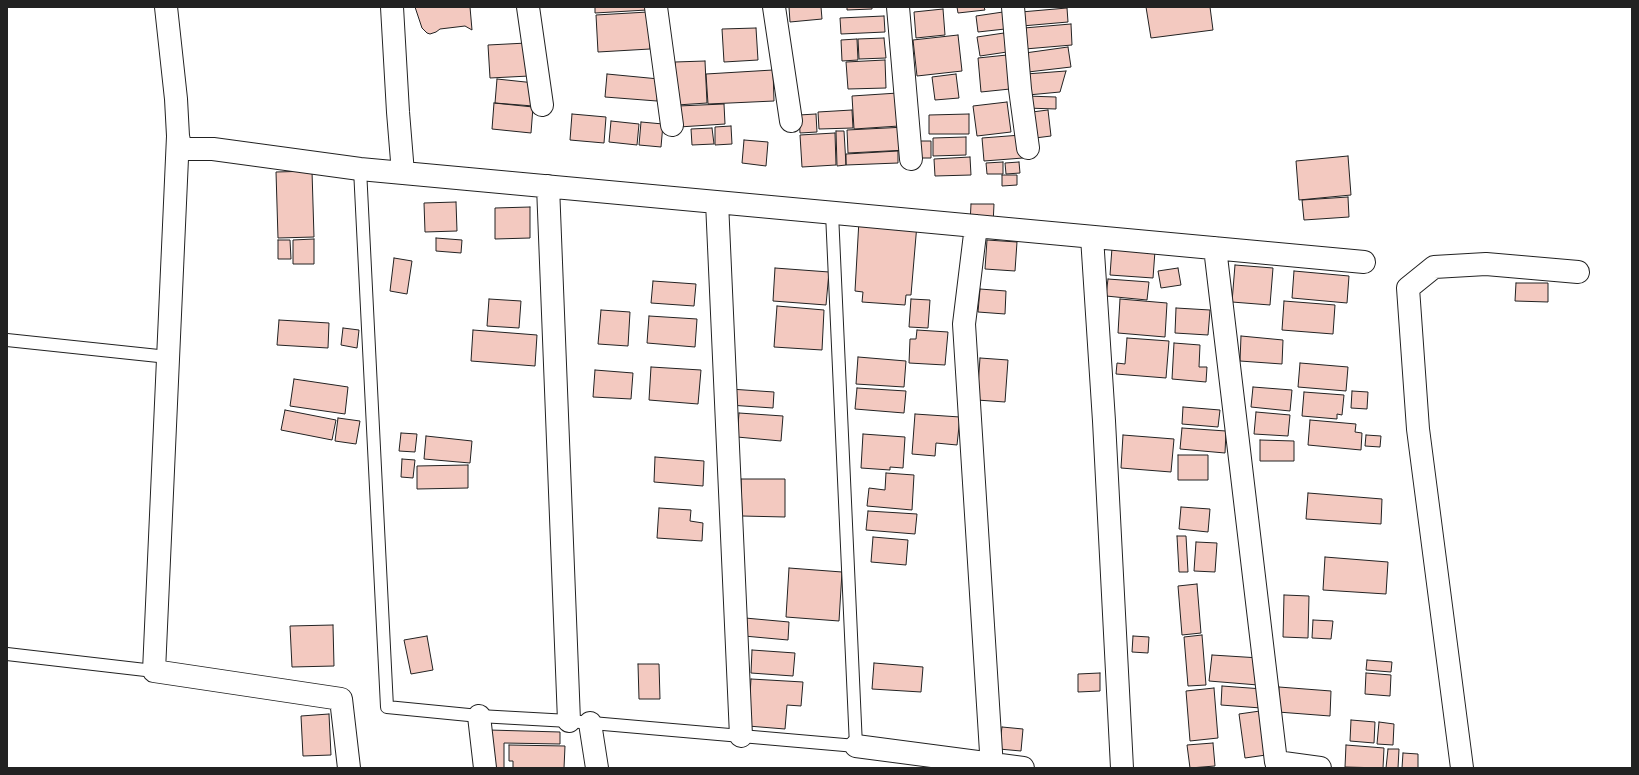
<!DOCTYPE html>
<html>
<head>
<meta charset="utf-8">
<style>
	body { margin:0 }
	#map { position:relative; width:1639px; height:775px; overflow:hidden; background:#fff; font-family:Rubik,sans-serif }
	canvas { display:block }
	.frame { position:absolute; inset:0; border:8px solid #222; pointer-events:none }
</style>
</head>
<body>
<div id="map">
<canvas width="1639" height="775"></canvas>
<div class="frame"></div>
</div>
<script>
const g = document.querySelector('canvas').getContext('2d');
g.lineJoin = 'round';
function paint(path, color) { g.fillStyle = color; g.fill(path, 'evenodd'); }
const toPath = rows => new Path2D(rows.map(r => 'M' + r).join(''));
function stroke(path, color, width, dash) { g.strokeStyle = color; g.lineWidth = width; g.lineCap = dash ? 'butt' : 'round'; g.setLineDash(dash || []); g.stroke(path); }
const building = toPath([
	[415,7,470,7,472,30,465,26,440,29,436,32,430,34,427,33,422,28,415,7],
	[595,7,646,7,647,10,595,13,595,7],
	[789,7,821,7,822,19,790,22,789,7],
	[847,7,872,7,872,9,847,10,847,7],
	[957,7,984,7,985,10,958,13,957,7],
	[1146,7,1210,7,1213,30,1151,38,1146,7],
	[1067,8,1068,22,1022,26,1021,12,1067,8],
	[943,9,945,35,916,38,914,12,943,9],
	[648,12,650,49,598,52,596,15,648,12],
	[1003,12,1005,29,978,32,976,16,1003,12],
	[884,16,885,32,841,34,840,18,884,16],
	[1071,24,1072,45,1025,49,1024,28,1071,24],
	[756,28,758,60,724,62,722,29,756,28],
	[1004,33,1007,52,980,56,977,37,1004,33],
	[958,35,962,71,917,76,913,40,958,35],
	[884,38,886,58,859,59,858,39,884,38],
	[857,39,858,60,842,61,841,40,857,39],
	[527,43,529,76,490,78,488,45,527,43],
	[1068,47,1071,67,1028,72,1025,53,1068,47],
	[1007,55,1010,89,981,92,978,58,1007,55],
	[885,60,886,88,848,89,846,62,885,60],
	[705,61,707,103,677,105,675,62,705,61],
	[773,70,774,101,708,104,706,74,773,70],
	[1066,71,1060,92,1028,95,1026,74,1066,71],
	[607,74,659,79,657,101,605,97,607,74],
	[956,74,959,98,935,100,932,77,956,74],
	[497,79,535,83,533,106,495,103,497,79],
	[898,93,899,126,854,129,852,96,898,93],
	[1026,96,1056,97,1056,109,1026,108,1026,96],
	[1007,102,1011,132,977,136,973,106,1007,102],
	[494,103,533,107,531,133,492,129,494,103],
	[724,104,725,124,679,127,678,106,724,104],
	[852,110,853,128,819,129,818,112,852,110],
	[1048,110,1051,136,1035,138,1032,112,1048,110],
	[572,114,606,117,604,143,570,140,572,114],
	[816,114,817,132,800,133,799,115,816,114],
	[969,114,969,134,929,134,929,115,969,114],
	[611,121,639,124,637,145,609,142,611,121],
	[641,122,663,124,661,147,639,145,641,122],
	[731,126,732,144,715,145,715,127,731,126],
	[906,127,907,150,848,153,847,130,906,127],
	[712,128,714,144,692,145,691,129,712,128],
	[836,131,844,131,846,165,837,166,836,131],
	[835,133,836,165,802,167,800,135,835,133],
	[1021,135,1023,158,984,161,982,138,1021,135],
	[966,137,966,155,933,156,933,138,966,137],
	[744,140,768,142,766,166,742,163,744,140],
	[920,141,931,141,931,158,920,158,920,141],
	[898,151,898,163,846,165,846,154,898,151],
	[1348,156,1351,195,1299,200,1296,161,1348,156],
	[970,157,971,175,935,176,934,159,970,157],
	[1003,162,1003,174,987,174,986,163,1003,162],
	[1019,162,1020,173,1006,174,1005,163,1019,162],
	[312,171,314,237,278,238,276,172,312,171],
	[1002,175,1017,175,1017,185,1002,186,1002,175],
	[1348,197,1349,217,1304,220,1302,200,1348,197],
	[456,202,457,231,425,232,424,203,456,202],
	[971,204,994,204,993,225,970,224,971,204],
	[530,207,530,238,495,239,495,208,530,207],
	[859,220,917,224,911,295,906,295,905,305,862,302,863,292,855,291,859,220],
	[436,238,462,240,461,253,436,251,436,238],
	[314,239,314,264,293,264,293,240,314,239],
	[278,240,290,240,291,259,278,259,278,240],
	[987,240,1017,242,1015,271,985,269,987,240],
	[1112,248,1155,251,1153,278,1110,275,1112,248],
	[394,258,412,261,407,294,390,291,394,258],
	[1235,265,1273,268,1270,305,1232,302,1235,265],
	[775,268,829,272,826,305,773,301,775,268],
	[1178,268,1181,285,1161,288,1158,271,1178,268],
	[1294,271,1349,276,1347,303,1292,298,1294,271],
	[1108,279,1149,282,1147,300,1106,296,1108,279],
	[653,281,696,284,694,306,651,303,653,281],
	[1516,283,1548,283,1548,302,1515,301,1516,283],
	[980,289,1006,291,1005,314,978,312,980,289],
	[489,299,521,301,519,328,487,326,489,299],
	[911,299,930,300,928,328,909,327,911,299],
	[1120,299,1167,303,1165,337,1118,333,1120,299],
	[1284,301,1335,305,1333,334,1282,330,1284,301],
	[777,306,824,310,822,350,774,347,777,306],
	[1176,308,1210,310,1208,335,1175,333,1176,308],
	[601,310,630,312,628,346,598,344,601,310],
	[649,316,697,319,695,347,647,343,649,316],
	[279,320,329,323,328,348,277,345,279,320],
	[343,328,359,330,357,348,341,345,343,328],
	[473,330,537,335,535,366,471,361,473,330],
	[917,330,948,332,945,365,909,363,910,339,916,339,917,330],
	[1241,336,1283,340,1282,364,1240,361,1241,336],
	[1127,338,1169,341,1166,378,1116,374,1117,363,1125,364,1127,338],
	[1174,343,1200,345,1199,367,1207,367,1206,382,1172,379,1174,343],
	[858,357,906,361,904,387,856,384,858,357],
	[980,358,1008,360,1005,402,977,400,980,358],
	[1300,363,1348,367,1346,391,1298,387,1300,363],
	[651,367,701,370,698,404,649,400,651,367],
	[595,370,633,373,631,399,593,397,595,370],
	[294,379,348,387,345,414,290,406,294,379],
	[1253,387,1292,390,1290,411,1251,407,1253,387],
	[857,388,906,391,904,413,855,409,857,388],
	[730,389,774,392,773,408,729,405,730,389],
	[1352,391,1368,392,1367,409,1351,408,1352,391],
	[1304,392,1344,395,1342,415,1337,414,1337,419,1302,416,1304,392],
	[1183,407,1220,410,1218,427,1182,424,1183,407],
	[285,410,336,420,332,440,281,430,285,410],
	[1256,412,1290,415,1288,436,1254,434,1256,412],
	[739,413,783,416,781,441,737,437,739,413],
	[915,414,960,417,957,445,936,443,935,456,912,454,915,414],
	[338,418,360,421,356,444,335,441,338,418],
	[1310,420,1356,424,1355,432,1362,433,1361,450,1308,445,1310,420],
	[1182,428,1226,431,1225,453,1180,449,1182,428],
	[401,433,417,434,415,452,399,451,401,433],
	[863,434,905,437,903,468,890,467,890,470,861,468,863,434],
	[1123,435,1174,439,1171,472,1121,468,1123,435],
	[1366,435,1381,436,1380,447,1365,446,1366,435],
	[426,436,472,441,470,463,424,459,426,436],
	[1260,440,1294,441,1294,461,1260,461,1260,440],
	[1178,455,1208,455,1208,480,1178,480,1178,455],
	[655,457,704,461,703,486,654,482,655,457],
	[402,459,415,460,413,478,401,477,402,459],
	[468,465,468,488,417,489,417,466,468,465],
	[886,473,914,475,912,510,867,506,869,488,885,490,886,473],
	[741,479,785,479,785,517,742,516,741,479],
	[1308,493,1382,499,1381,524,1306,519,1308,493],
	[1181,507,1210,509,1208,532,1179,529,1181,507],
	[659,508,691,510,690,521,703,523,702,541,657,538,659,508],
	[868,511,917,514,915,534,866,530,868,511],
	[1177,536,1186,536,1188,572,1179,572,1177,536],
	[873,537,908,540,906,565,871,562,873,537],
	[1196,542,1217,543,1215,572,1194,571,1196,542],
	[1325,557,1388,562,1386,594,1323,590,1325,557],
	[789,568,842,572,839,621,786,617,789,568],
	[1197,584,1201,633,1182,635,1178,586,1197,584],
	[1284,595,1309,596,1308,638,1283,637,1284,595],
	[745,618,789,622,788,640,744,636,745,618],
	[1313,620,1333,621,1331,639,1312,638,1313,620],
	[333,625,334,666,292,667,290,626,333,625],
	[1202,635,1206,685,1188,686,1184,637,1202,635],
	[427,636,433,670,411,674,404,640,427,636],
	[1133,636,1149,637,1148,653,1132,652,1133,636],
	[752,650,795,653,793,676,751,673,752,650],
	[1212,655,1260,658,1258,685,1209,681,1212,655],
	[1367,660,1392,662,1391,672,1366,670,1367,660],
	[874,663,923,667,921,692,872,689,874,663],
	[638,664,659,664,660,699,639,699,638,664],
	[1100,673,1100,691,1078,692,1078,674,1100,673],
	[1366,673,1391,675,1390,696,1365,694,1366,673],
	[751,679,803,682,801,706,787,705,785,729,748,726,751,679],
	[1222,686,1263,689,1261,708,1221,705,1222,686],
	[1279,687,1331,691,1330,716,1278,712,1279,687],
	[1214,688,1218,738,1190,741,1186,691,1214,688],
	[1260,711,1266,755,1245,758,1239,714,1260,711],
	[329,714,331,755,303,756,301,716,329,714],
	[1351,720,1375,722,1374,743,1350,741,1351,720],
	[1379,722,1394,724,1393,745,1377,744,1379,722],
	[1002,727,1023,729,1021,751,999,749,1002,727],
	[489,730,560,732,560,744,504,743,504,768,488,768,489,730],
	[1213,743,1215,766,1190,768,1187,745,1213,743],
	[509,745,565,746,564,768,513,768,513,761,509,761,509,745],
	[1346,745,1384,748,1383,768,1345,767,1346,745],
	[1388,749,1399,749,1398,768,1386,768,1388,749],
	[1403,753,1418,754,1418,768,1402,768,1403,753]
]);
const lane = toPath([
	[360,169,387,707,479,716,569,721,856,746,832,213],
	[7,340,168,357],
	[7,654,154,671]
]);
const street = toPath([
	[166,7,176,99,178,136,154,671,341,699,349,768],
	[392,7,398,112,403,173],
	[528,7,542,105],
	[656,7,672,125],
	[774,7,791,121],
	[898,7,911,159],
	[1013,7,1020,89,1028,148],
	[178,136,180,146,187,149,213,149,360,169,1364,262],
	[548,186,569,721],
	[717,202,741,736],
	[976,226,964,324,992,768],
	[1092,237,1104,421,1122,768],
	[1215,248,1276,762,1320,768],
	[479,716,485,768],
	[590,723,597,768],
	[856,746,1023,768],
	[1462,768,1418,429,1408,288,1434,267,1486,264,1578,272]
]);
paint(building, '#f3c9c0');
stroke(building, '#222', 1);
stroke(lane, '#222', 14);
stroke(street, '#222', 24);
stroke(lane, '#fff', 12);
stroke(street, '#fff', 22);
</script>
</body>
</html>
